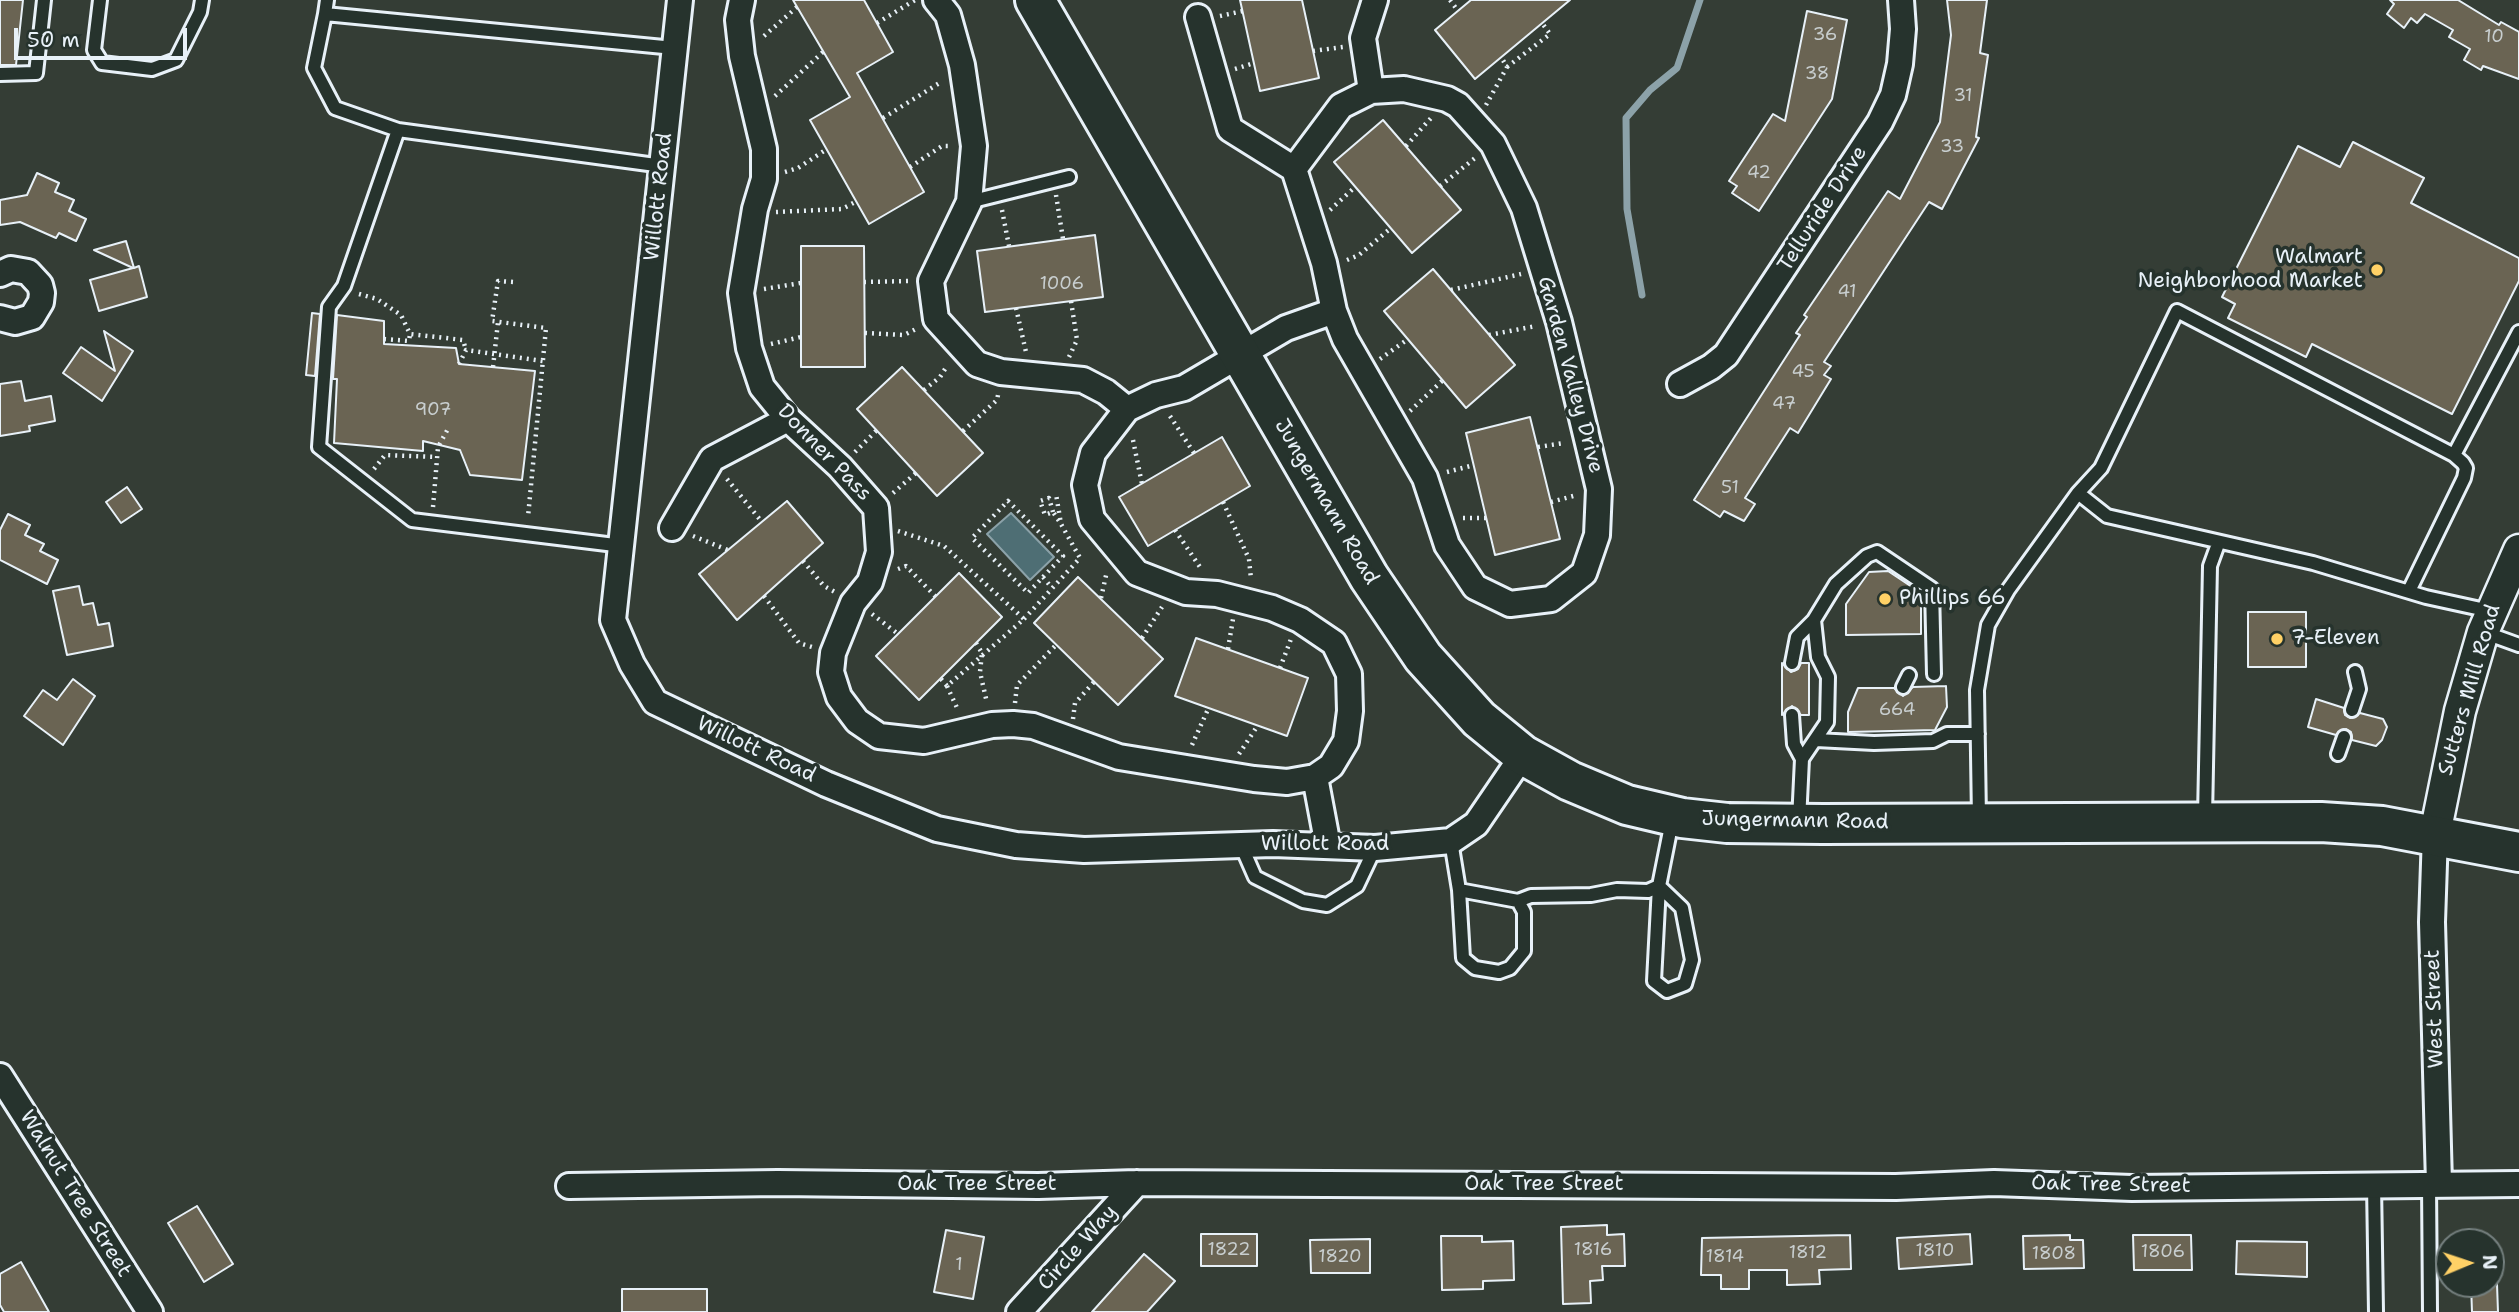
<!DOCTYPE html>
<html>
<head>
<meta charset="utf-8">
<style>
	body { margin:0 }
	#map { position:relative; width:2519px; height:1312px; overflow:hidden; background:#343d35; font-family:"Shantell Sans",sans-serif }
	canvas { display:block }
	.north { position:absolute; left:2435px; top:1228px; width:70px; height:70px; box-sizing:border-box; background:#26332d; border:2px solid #747f7e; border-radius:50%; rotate:88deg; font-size:19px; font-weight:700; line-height:28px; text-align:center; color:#e8f1f8 }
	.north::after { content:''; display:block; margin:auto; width:24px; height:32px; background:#ffd166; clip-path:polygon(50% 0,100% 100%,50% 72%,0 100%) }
	.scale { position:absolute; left:14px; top:28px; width:173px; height:32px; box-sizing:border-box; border:4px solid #e8f1f8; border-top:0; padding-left:9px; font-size:21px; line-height:24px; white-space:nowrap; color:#e8f1f8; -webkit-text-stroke:5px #26332d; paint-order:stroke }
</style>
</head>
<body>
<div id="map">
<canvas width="2519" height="1312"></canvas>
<div class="north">N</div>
<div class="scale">50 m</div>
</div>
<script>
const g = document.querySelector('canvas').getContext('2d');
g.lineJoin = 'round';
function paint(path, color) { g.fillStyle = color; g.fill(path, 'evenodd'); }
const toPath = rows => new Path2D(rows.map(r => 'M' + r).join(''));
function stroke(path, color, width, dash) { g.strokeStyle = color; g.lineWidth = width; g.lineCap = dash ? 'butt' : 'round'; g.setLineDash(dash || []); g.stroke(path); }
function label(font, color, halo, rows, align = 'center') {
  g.font = font + ' "Shantell Sans",sans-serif'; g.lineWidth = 7; g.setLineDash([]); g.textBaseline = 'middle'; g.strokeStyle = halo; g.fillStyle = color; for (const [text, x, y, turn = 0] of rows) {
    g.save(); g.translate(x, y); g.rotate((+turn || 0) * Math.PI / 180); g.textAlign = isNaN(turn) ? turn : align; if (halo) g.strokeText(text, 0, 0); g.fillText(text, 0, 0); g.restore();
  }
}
const water = toPath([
	[1011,513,1054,557,1030,580,987,534,1011,513]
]);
const stream = toPath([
	[1642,295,1627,209,1626,118,1650,90,1677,68,1700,0]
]);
const building = toPath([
	[0,0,23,0,16,65,0,65,0,0],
	[793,0,864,0,893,52,857,73,924,192,869,224,810,120,850,97,793,0],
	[1240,0,1302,0,1319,78,1260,91,1240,0],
	[1471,0,1570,0,1475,79,1435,30,1471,0],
	[1947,0,1987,0,1980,53,1988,55,1976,137,1979,138,1942,209,1929,202,1824,362,1831,366,1824,375,1831,379,1798,433,1790,428,1745,498,1755,504,1744,521,1724,511,1720,517,1694,500,1800,335,1796,333,1807,317,1804,315,1888,191,1900,199,1940,122,1951,35,1947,0],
	[2390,0,2458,0,2499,25,2501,22,2519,32,2519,79,2483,66,2481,70,2464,60,2470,49,2449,37,2453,30,2425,14,2417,23,2411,18,2404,28,2387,14,2394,4,2390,0],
	[1807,11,1847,20,1832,99,1759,211,1732,193,1737,186,1729,181,1773,114,1785,121,1807,11],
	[1383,120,1461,210,1412,253,1334,162,1383,120],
	[2353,142,2424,178,2411,203,2519,258,2519,281,2452,414,2312,344,2306,357,2228,318,2235,304,2222,297,2298,146,2340,167,2353,142],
	[37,173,59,183,55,192,74,200,69,211,86,219,76,241,59,233,56,238,20,222,0,225,0,200,27,195,37,173],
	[1095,235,1103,297,985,312,977,251,1095,235],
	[126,241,134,268,139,266,147,297,99,311,90,280,133,268,94,250,126,241],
	[801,246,864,246,865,367,801,367,801,246],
	[1433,269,1515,365,1466,408,1384,311,1433,269],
	[312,313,320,314,315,376,306,375,312,313],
	[337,315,384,321,384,344,456,348,459,364,535,371,522,480,470,475,460,450,423,441,423,451,334,443,337,379,333,379,337,315],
	[104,331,133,351,102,401,63,373,81,347,115,371,104,331],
	[902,367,983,453,937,496,857,409,902,367],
	[21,381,25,401,51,396,55,421,29,426,30,431,0,436,0,384,21,381],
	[1530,417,1560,539,1495,555,1466,433,1530,417],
	[1222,437,1250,486,1148,546,1119,497,1222,437],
	[127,487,142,509,121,523,106,502,127,487],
	[787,501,823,543,737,620,699,574,787,501],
	[8,514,30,525,25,535,44,544,40,551,58,560,47,584,0,560,0,530,8,514],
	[1888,571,1921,593,1921,634,1846,635,1846,604,1869,572,1888,571],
	[959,573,1002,617,919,700,876,656,959,573],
	[1078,577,1163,659,1118,705,1034,623,1078,577],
	[79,586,83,605,93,603,98,625,109,623,113,646,67,655,53,591,79,586],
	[2248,612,2306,612,2306,667,2248,667,2248,612],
	[1196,638,1308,678,1287,736,1175,696,1196,638],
	[1782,663,1791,672,1798,669,1801,663,1809,663,1809,715,1801,715,1792,706,1782,715,1782,663],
	[73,679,95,696,63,745,24,716,43,690,57,700,73,679],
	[1946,686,1947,707,1935,730,1848,732,1848,712,1858,688,1894,688,1903,696,1913,687,1946,686],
	[2316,699,2344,708,2345,715,2350,718,2360,713,2383,719,2387,727,2382,740,2376,746,2352,740,2351,732,2346,729,2336,735,2308,727,2316,699],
	[197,1206,233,1264,204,1282,168,1223,197,1206],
	[1607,1225,1607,1235,1624,1234,1625,1266,1602,1266,1603,1280,1590,1281,1591,1303,1563,1304,1561,1227,1607,1225],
	[946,1230,984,1237,973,1299,934,1292,946,1230],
	[1201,1234,1257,1234,1257,1266,1201,1266,1201,1234],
	[1970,1234,1972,1264,1899,1269,1897,1238,1970,1234],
	[1850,1235,1851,1269,1819,1270,1820,1284,1787,1285,1787,1270,1749,1270,1749,1289,1721,1289,1721,1275,1701,1275,1702,1238,1850,1235],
	[2070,1235,2070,1240,2083,1240,2084,1268,2024,1269,2023,1236,2070,1235],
	[2133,1235,2191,1235,2192,1270,2134,1270,2133,1235],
	[1441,1236,1482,1236,1482,1242,1513,1241,1514,1280,1483,1281,1483,1289,1442,1290,1441,1236],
	[1370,1239,1370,1273,1311,1273,1310,1240,1370,1239],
	[2237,1241,2307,1242,2307,1277,2236,1274,2237,1241],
	[1144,1254,1175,1281,1147,1312,1092,1312,1144,1254],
	[21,1262,49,1312,4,1312,0,1305,0,1274,21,1262],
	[2471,1284,2497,1284,2498,1312,2472,1312,2471,1284],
	[622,1289,707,1289,707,1312,622,1312,622,1289]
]);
const path = toPath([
	[1450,0,1458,11],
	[1220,16,1243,11],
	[877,23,915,0],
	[764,36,797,7],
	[1313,51,1343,47],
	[1507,67,1550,34,1542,23],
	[1235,69,1254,63],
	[775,96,823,52],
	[1486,105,1507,67,1501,57],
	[883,118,941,82],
	[1406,146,1431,118],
	[910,167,942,146,952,146],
	[785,172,798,168,827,149],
	[1440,186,1475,158],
	[1056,195,1063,239],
	[1002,210,1009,246],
	[1330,210,1355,187],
	[776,212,842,209,857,201],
	[1347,260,1359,255,1391,228],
	[513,282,498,281,492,321,546,328,528,517],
	[864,282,909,281],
	[764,289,801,283],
	[1451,290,1521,274],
	[359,294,377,299,401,315,410,334,463,340,466,350],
	[1016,308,1026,352],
	[865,333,904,335,918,328],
	[1489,335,1536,326],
	[384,339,409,341,410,334],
	[771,344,801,337],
	[1069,357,1077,340,1071,301],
	[1380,359,1408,339],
	[459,364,466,350,543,361],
	[493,367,498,322],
	[924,390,940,377,947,366],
	[1410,411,1443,380],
	[1170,416,1194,453],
	[963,431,997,400,998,395],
	[1133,440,1142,484],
	[1538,447,1564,443],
	[855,452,877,430],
	[374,469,385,455,436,457],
	[1447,472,1474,465],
	[727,479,762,522],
	[893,493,916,473],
	[1223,502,1249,559,1251,579],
	[1551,502,1577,495],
	[433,507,438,447,449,427],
	[1053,512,1049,498,1040,501,1045,515,1053,512,1061,524],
	[1463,518,1486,518],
	[1175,530,1202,570],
	[898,531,944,546,1024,619,947,686,941,679],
	[693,536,728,550],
	[803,561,824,586,835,592],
	[898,569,906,566,936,597],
	[1043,577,1063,556,1008,501,972,538,1028,593,1043,577,1052,588],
	[764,596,799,643,812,647],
	[1101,598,1107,571],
	[872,614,898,634],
	[1024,619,1080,558,1061,524,1056,494],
	[1142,638,1162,607],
	[976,643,982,653,980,672,987,703],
	[1228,649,1233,619],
	[1280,668,1291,639],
	[947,686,958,710],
	[1015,703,1017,685,1056,645],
	[1073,719,1075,703,1094,682],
	[1192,745,1209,707],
	[1239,754,1258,725]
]);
const service = toPath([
	[100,0,94,50,102,63,152,69,176,60,200,12,202,0],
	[327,0,325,14,674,48],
	[325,14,314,68,335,108,398,130,663,166],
	[0,74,36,73,44,0],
	[398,130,344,286,329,307,319,447,412,520,623,546],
	[969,202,1069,177],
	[2454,455,2519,332],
	[2078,493,2107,516,2313,563,2426,597,2490,611],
	[2483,632,2519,645],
	[1792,663,1797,637,1814,620],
	[1903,687,1909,675],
	[2352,710,2359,689,2355,672],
	[1792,715,1794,744,1802,759],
	[1816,740,1874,743,1933,741,1947,734,1978,734],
	[2338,754,2344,737],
	[2205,817,2210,566,2218,544],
	[1979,819,1977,690,1988,625,2008,590,2078,493,2101,468,2177,311,2454,455,2463,463,2466,468,2464,478,2409,591],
	[1799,821,1802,759,1827,722,1828,677,1818,657,1814,620,1836,584,1867,556,1877,552,1932,589,1934,674],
	[1451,841,1459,890,1463,958,1475,968,1499,972,1510,968,1524,951,1524,912,1518,901,1459,890],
	[1241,845,1255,877,1303,901,1327,905,1357,886,1375,848],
	[1659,886,1682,908,1692,960,1685,984,1667,991,1654,981,1659,886],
	[1518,901,1531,896,1591,895,1617,890,1648,891,1659,886,1672,821],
	[2429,1183,2430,1312],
	[2374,1184,2376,1312]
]);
const minor = toPath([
	[680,0,613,620,632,664,655,702,826,784,937,829,1016,845,1084,850,1273,844,1375,848,1451,841,1476,824,1523,755],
	[742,0,738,20,742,56,764,149,764,179,755,209,741,293,749,348,762,387,788,419,840,467,876,508,879,552,870,582,853,603,833,653,831,672,839,697,857,721,879,736,924,741,992,725,1013,724,1033,726,1119,757,1254,779,1287,782,1315,777,1331,766,1346,741,1350,711,1349,674,1334,643,1300,620,1272,608,1217,594,1186,592,1137,573,1092,519,1085,485,1093,453,1127,409,1156,395,1184,388,1286,328,1334,311],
	[936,0,948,15,962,65,974,146,969,202,931,281,936,319,977,364,1001,372,1083,380,1106,392,1127,409],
	[1198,17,1230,129,1294,169],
	[1404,89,1447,99,1458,105,1493,144,1524,208,1559,322,1599,489,1597,535,1584,573,1551,599,1510,604,1475,587,1447,545,1425,478,1345,339,1334,311,1324,263,1294,169,1341,106,1371,91,1404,89],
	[1371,91,1363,38,1375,0],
	[0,274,11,269,28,272,40,285,42,293,41,302,32,317,15,322,0,318],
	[1680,384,1711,367,1726,355,1880,122,1893,95,1900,64,1903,29,1901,0],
	[672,528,712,459,788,419],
	[1315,777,1328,846],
	[2435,834,2432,922,2439,1184],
	[0,1076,150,1312],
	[569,1186,778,1183,1038,1186,1137,1183,1896,1187,1994,1183,2132,1188,2519,1184],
	[1019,1312,1137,1183]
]);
const tertiary = toPath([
	[2435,834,2460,711,2483,632,2519,550]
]);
const primary = toPath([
	[1035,0,1369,577,1423,657,1479,719,1523,755,1570,781,1627,805,1682,818,1727,823,1823,824,2321,822,2382,826,2519,852]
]);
const markers = [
	[2377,270,7,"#ffd166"],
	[1885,599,7,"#ffd166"],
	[2277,639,7,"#ffd166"]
];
const numberNames = [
	["36",1825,35],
	["10",2494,37],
	["38",1817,74],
	["31",1963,96],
	["33",1952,147],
	["42",1759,173],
	["1006",1062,284],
	["41",1847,292],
	["45",1803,372],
	["47",1784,404],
	["907",433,410],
	["51",1730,488],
	["664",1897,710],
	["1822",1229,1250],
	["1816",1593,1250],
	["1810",1935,1251],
	["1806",2163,1252],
	["1812",1808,1253],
	["1808",2054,1254],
	["1820",1340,1257],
	["1814",1725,1257],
	["1",959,1265]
];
const streetNames = [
	["Willott Road",659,197,-84],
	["Telluride Drive",1823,209,-57],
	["Garden Valley Drive",1570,375,75],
	["Donner Pass",824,453,46],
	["Jungermann Road",1326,502,60],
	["Sutters Mill Road",2470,690,-74],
	["Willott Road",756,750,25],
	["Jungermann Road",1795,821,1],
	["Willott Road",1325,845],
	["West Street",2435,1009,-92],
	["Oak Tree Street",977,1185],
	["Oak Tree Street",1544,1185],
	["Oak Tree Street",2111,1185,1],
	["Walnut Tree Street",75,1194,58],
	["Circle Way",1078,1248,-48]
];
const poiNames = [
	["Walmart",2363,258,"right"],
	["Neighborhood Market",2363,282,"right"],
	["Phillips 66",1899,599],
	["7-Eleven",2291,639]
];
paint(water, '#4e6e74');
stroke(water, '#8ca2a9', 2);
stroke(stream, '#8ca2a9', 7);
paint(building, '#6a6453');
stroke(building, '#e8f1f8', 2);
stroke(service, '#e8f1f8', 18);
stroke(minor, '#e8f1f8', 30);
stroke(tertiary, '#e8f1f8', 35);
stroke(primary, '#e8f1f8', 44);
stroke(path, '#e8f1f8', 4.5, [2, 5]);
stroke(service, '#26332d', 12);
stroke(minor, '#26332d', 24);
stroke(tertiary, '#26332d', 30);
stroke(primary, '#26332d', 38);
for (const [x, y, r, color] of markers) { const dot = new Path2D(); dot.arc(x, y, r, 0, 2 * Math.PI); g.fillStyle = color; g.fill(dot); stroke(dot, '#26332d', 2.5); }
label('18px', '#c8cecf', null, numberNames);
label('21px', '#e8f1f8', '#26332d', streetNames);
label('21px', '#e8f1f8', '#26332d', poiNames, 'left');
</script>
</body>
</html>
